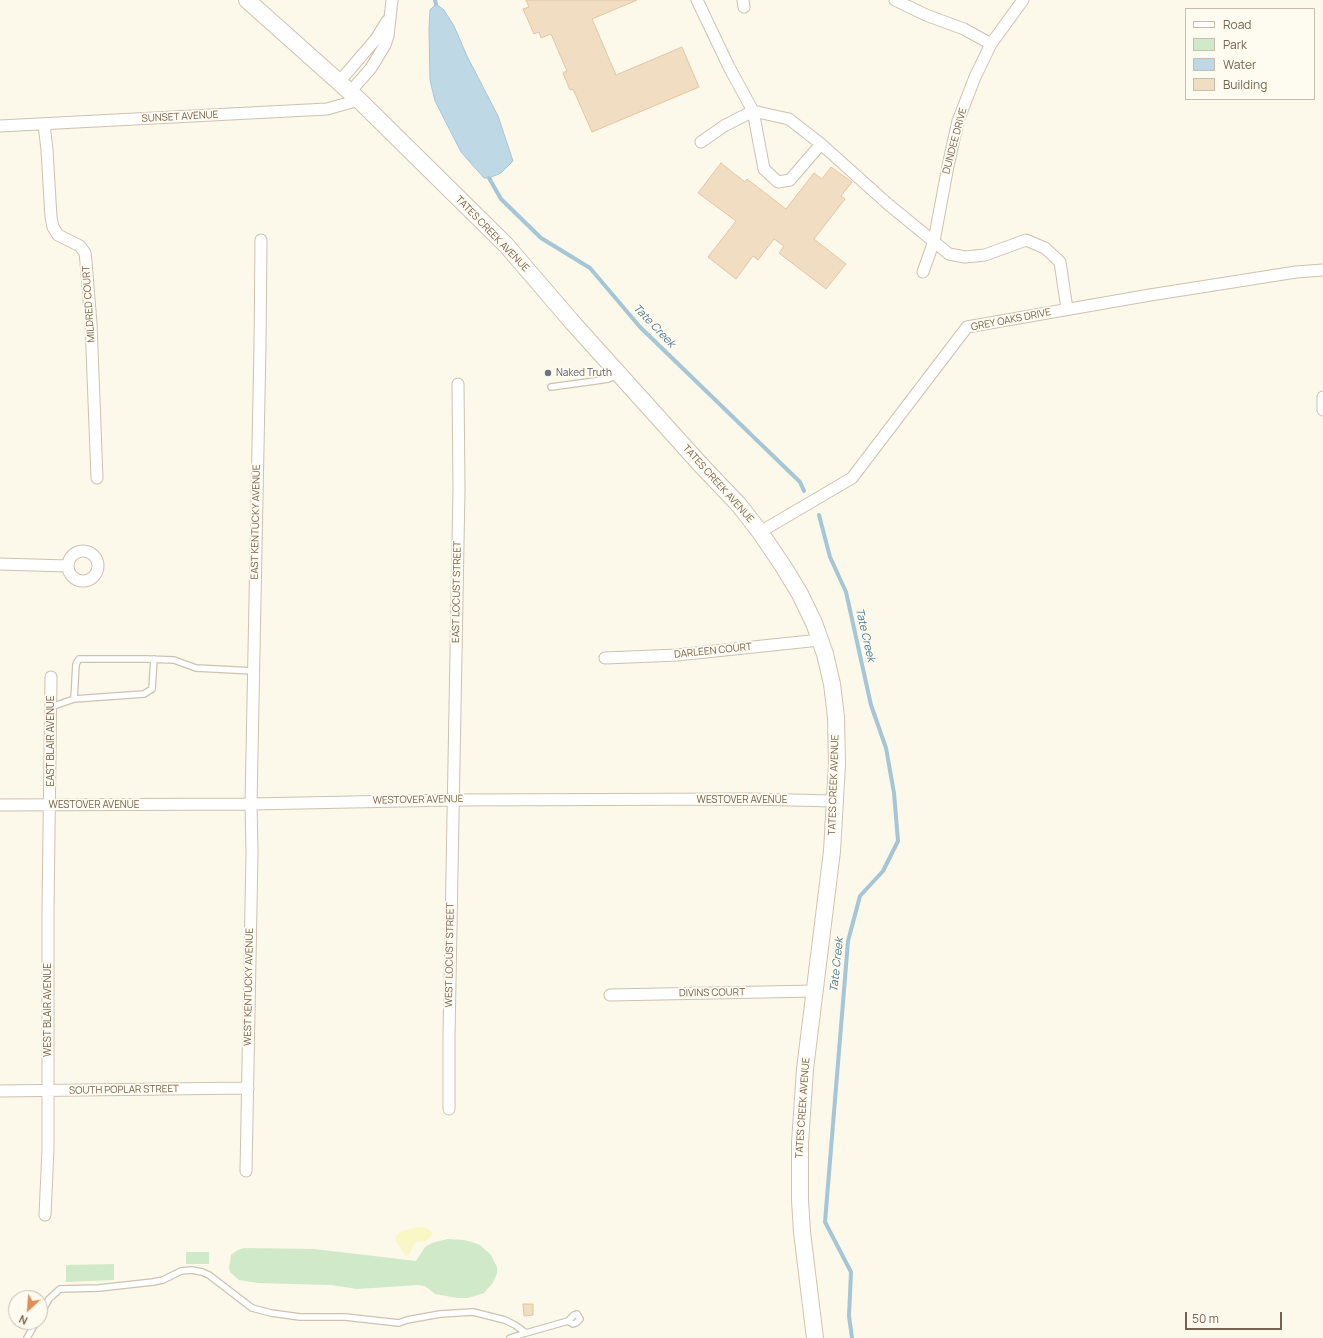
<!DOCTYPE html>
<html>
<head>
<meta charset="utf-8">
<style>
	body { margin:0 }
	#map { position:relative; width:1323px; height:1338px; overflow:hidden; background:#fcf8ea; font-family:Manrope,sans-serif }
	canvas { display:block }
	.legend { position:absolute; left:1185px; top:8px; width:130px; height:92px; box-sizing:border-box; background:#fefbf0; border:1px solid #c8beaf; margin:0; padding:5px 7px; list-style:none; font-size:12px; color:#76634e }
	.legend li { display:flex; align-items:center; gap:8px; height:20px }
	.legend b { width:20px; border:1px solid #c8beaf }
	.north { position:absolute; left:8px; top:1290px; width:40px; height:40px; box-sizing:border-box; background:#fefbf0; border:1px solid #c8beaf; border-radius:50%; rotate:206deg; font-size:11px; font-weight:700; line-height:16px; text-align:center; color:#76634e }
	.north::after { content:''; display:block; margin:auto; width:14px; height:18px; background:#e08c55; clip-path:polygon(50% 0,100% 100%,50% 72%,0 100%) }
	.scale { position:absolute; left:1185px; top:1312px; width:97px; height:18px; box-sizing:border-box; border:2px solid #76634e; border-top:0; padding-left:5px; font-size:12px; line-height:14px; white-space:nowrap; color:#76634e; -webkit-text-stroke:3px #fefbf0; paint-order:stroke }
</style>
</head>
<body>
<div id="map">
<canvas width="1323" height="1338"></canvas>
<ul class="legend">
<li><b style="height:5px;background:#fff"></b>Road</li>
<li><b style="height:11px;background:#d0e9c8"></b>Park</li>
<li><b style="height:11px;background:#bed9e5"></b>Water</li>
<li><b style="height:11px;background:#f0ddc2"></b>Building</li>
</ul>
<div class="north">N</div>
<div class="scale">50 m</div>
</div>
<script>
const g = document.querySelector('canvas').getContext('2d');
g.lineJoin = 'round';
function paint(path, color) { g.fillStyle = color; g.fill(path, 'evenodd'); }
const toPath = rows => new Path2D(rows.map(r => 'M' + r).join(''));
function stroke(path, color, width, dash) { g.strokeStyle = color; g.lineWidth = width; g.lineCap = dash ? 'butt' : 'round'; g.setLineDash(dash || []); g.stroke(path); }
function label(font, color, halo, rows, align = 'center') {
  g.font = font + ' Manrope,sans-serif'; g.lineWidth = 3.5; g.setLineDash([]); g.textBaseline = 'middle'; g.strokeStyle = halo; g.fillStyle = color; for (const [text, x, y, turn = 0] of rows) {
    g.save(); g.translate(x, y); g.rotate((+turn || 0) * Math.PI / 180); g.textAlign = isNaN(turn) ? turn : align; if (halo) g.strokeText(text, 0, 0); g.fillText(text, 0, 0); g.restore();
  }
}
const green = toPath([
	[447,1239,464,1240,472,1242,480,1245,491,1255,497,1267,497,1274,492,1284,484,1293,468,1298,457,1298,435,1294,425,1286,418,1285,357,1289,331,1285,258,1283,239,1280,230,1272,229,1268,231,1255,238,1250,244,1248,314,1249,416,1261,425,1247,432,1243],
	[186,1252,209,1252,209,1264,186,1264],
	[114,1264,114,1280,66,1282,66,1265]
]);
const sand = toPath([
	[423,1227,429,1229,432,1233,431,1236,426,1241,417,1242,414,1244,409,1255,406,1256,395,1240,396,1236,400,1232,406,1230,413,1228]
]);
const water = toPath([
	[436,4,444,10,454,26,467,56,498,116,513,161,501,173,489,178,484,178,461,152,435,101,430,80,429,29,430,10,436,4]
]);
const stream = toPath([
	[435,0,436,4],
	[489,178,501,199,541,238,590,268,640,327,800,482,804,491],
	[819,515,830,557,846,592,871,705,886,748,894,793,898,841,883,871,860,896,848,941,825,1222,851,1272,849,1316,852,1338]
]);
const building = toPath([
	[526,0,637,0,592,19,616,75,682,47,699,87,592,132,573,89,570,90,563,73,567,71,551,34,541,38,539,32,534,34,523,9,529,7,526,0],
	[721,163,745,182,747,179,786,209,814,173,822,179,831,167,852,182,841,196,845,199,814,239,846,264,826,289,779,253,784,246,774,239,758,260,753,256,736,279,708,257,736,221,698,193,721,163],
	[523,1304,533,1304,533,1315,524,1316,523,1304]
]);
const lane = toPath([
	[551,387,595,381,608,379,617,375],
	[74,699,144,694,152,689,154,659],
	[51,707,74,699,76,664,79,659,146,659,174,660,196,668,254,671],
	[40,1315,49,1299,60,1289,99,1288,153,1282,163,1280,181,1271,192,1270,202,1272,209,1275,252,1308,271,1313,300,1317,345,1317,399,1323,407,1320,440,1314,473,1312,505,1320,515,1325,526,1333,568,1321,574,1315,577,1314,580,1319,576,1323,573,1324,568,1321],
	[27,1338,36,1322],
	[510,1338,526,1333]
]);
const street = toPath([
	[697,0,729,67,753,111,764,169,778,182,790,180,821,144],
	[743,0,744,7],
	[895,0,926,15,964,29,991,44],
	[339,82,376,39,387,21],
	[350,92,371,68,385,45,388,36,392,0],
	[44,124,47,150,51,217,53,227,58,235,80,246,85,253,86,262,91,323,97,478],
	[0,126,327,109,359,100],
	[701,142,724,126,753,111,789,119,821,144,889,205,949,254,965,257,985,255,1026,240,1045,248,1060,262,1067,309],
	[923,272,934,241,948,166,958,121,975,77,991,44,1023,0],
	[1323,397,1323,410],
	[760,532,852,478,967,327,1150,295,1296,272,1323,270],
	'68 566a15 15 0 1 1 30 0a15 15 0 1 1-30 0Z',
	[0,564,68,566],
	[605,658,677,655,820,640],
	[0,805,251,804,453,800,749,799,835,801],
	[610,995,815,991],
	[0,1091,248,1088],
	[449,1109,449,1036,459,489,458,384],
	[246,1171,252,853,251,804,260,345,261,240],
	[45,1215,48,1149,48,910,51,677]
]);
const secondary = toPath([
	[247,0,359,100,506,245,573,323,700,464,739,505,760,532,783,566,800,594,814,623,825,654,832,684,836,717,837,765,832,851,805,1069,800,1143,800,1200,802,1232,815,1338]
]);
const markers = [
	[548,373,4,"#6b7280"]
];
const streetNames = [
	["SUNSET AVENUE",180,117,-3],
	["DUNDEE DRIVE",955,141,-75],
	["TATES CREEK AVENUE",492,234,46],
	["MILDRED COURT",89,304,-94],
	["GREY OAKS DRIVE",1011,320,-11],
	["TATES CREEK AVENUE",718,484,48],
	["EAST KENTUCKY AVENUE",256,522,-89],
	["EAST LOCUST STREET",457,592,-89],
	["DARLEEN COURT",713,651,-6],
	["EAST BLAIR AVENUE",51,741,-90],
	["TATES CREEK AVENUE",834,785,-88],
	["WESTOVER AVENUE",418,800,-1],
	["WESTOVER AVENUE",742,800],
	["WESTOVER AVENUE",94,805],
	["WEST LOCUST STREET",450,955,-89],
	["WEST KENTUCKY AVENUE",249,987,-89],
	["DIVINS COURT",712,993,-1],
	["WEST BLAIR AVENUE",48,1010,-90],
	["SOUTH POPLAR STREET",124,1090,-1],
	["TATES CREEK AVENUE",803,1108,-86]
];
const worshipNames = [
	["Naked Truth",556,373]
];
const waterNames = [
	["Tate Creek",654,326,46],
	["Tate Creek",865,635,77],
	["Tate Creek",837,965,-84]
];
paint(green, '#d0e9c8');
paint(sand, '#f9f7c6');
paint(water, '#bed9e5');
stroke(water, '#a5c6d7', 1);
stroke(stream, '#a5c6d7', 4);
paint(building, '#f0ddc2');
stroke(building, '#e2c6a3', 1);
stroke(lane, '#cec2b0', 8);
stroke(street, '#cec2b0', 13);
stroke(secondary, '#d0c3ad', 18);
stroke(lane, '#fff', 5.5);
stroke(street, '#fff', 11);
stroke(secondary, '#fff', 16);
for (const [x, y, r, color] of markers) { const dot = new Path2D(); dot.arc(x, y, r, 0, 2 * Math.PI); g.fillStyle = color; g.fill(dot); stroke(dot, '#fefbf0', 1.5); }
label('10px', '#76634e', '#fefbf0', streetNames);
label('10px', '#5b616d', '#fefbf0', worshipNames, 'left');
label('italic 11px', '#4c788f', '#fefbf0', waterNames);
</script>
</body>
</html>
